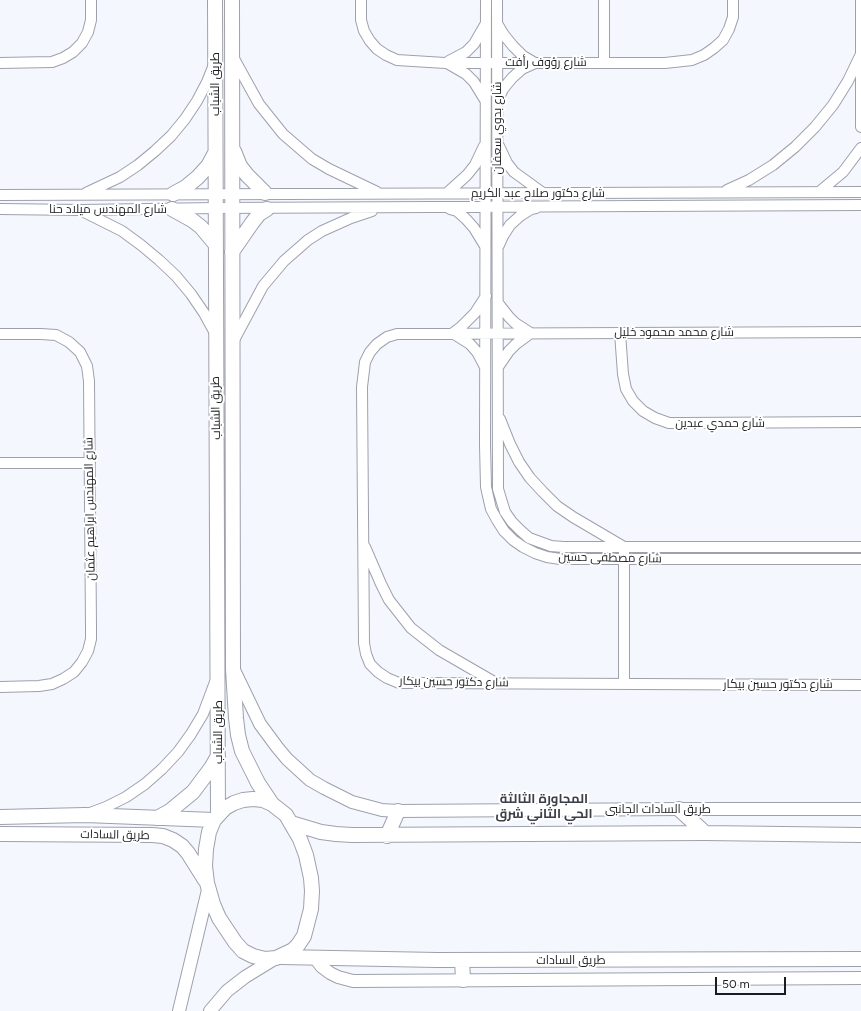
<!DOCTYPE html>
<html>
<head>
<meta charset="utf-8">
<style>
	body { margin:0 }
	#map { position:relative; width:861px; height:1011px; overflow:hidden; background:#f4f7fe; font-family:Figtree,sans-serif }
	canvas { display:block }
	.scale { position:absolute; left:715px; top:977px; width:71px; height:18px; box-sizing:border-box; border:2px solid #1b1c20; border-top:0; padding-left:5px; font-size:12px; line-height:14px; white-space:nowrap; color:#1b1c20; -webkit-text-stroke:3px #fff; paint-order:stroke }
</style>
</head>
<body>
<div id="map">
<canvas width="861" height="1011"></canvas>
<div class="scale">50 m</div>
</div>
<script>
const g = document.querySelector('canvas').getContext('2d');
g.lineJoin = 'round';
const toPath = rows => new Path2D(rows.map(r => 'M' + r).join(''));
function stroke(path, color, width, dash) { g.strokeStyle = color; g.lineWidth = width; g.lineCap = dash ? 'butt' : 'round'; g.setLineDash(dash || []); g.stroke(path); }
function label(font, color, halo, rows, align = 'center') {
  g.font = font + ' Figtree,Cairo,sans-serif'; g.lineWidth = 4; g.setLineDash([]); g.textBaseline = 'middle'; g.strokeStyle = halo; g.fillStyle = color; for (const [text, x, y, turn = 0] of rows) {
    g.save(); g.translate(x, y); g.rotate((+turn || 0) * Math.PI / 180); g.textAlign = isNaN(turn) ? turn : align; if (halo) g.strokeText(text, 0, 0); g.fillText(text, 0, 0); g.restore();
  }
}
const minor = toPath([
	[361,0,361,20,364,31,370,41,377,49,386,55,397,60,445,63,665,63,692,60,704,55,714,48,723,40,729,29,733,17,733,0],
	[486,0,485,445,486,487,488,496,491,509,497,520,504,531,513,540,523,547,535,553,547,557,560,559,861,559],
	[497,0,498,489,505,512,512,522,520,530,529,538,551,546,563,547,861,547],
	[861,0,861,127],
	[498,25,504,35,513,46,523,56,535,63],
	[233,57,259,104,283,134,312,159,329,169,377,192],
	[449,61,466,52,474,44,485,25],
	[0,63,52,62,63,58,73,52,82,43,88,32,91,20,91,0],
	[447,63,466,74,474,82,485,100],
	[604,63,604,0],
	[498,100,503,89,512,78,522,69,533,64],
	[499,146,507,163,514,172,543,193],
	[727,190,749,180,773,165,795,147,815,127,833,105,848,81,860,56],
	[819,192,843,172,861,148],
	[86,193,120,177,138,165,155,151,171,136,185,119,197,101,207,82,213,67],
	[447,193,467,175,475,165,484,146],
	[0,195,861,192],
	[0,209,80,210,216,208,861,205],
	[450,209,457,211,466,219,474,228,485,246],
	[84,212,122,231,141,245,159,260,176,276,191,294,204,313,215,333],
	[499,245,503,236,510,225,520,216,531,209,536,208],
	[498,303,509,317,515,323,529,332],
	[861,332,397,334,387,337,377,344,370,352,365,362,362,387,364,643,366,654,370,664,378,672,387,678,399,683,413,683,861,685],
	[453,333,461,327,475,313,486,296],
	[620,333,623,374,626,389,633,401,643,411,655,418,669,423,683,423,861,422],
	[0,334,41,334,56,335,69,342,80,352,87,366,89,381,91,627,91,639,88,651,82,662,74,672,63,679,52,684,39,686,0,687],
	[454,334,470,344,477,352,485,367],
	[233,342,263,286,284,261,308,240,322,231,351,218,372,211],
	[498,367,509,351,516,344,531,333],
	[500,419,510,444,519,462,530,478,543,492,557,506,573,517,624,547,624,684],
	[0,463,90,463],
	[365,547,381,584,389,600,411,628,439,650,496,683],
	[90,813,106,807,126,797,145,784,162,769,178,752,191,734,203,714,215,682]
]);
const tertiary = toPath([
	[234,670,260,724,277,747,287,759,310,780,324,788,352,802,382,810,398,811,679,809,861,809],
	[314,957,322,967,330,973,338,977,353,981,861,978],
	[179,1011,208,890],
	[210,1011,227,991,245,977,276,958]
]);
const secondary = toPath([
	[215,0,218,815],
	[232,0,233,669,236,718,238,735,242,751,258,783,272,804],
	[234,151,240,166,247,175,265,193],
	[173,194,186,187,198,177,208,166,215,153],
	[172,209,192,220,201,227,216,245],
	[232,252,252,223,259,214,267,209],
	[253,799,263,800,272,804,286,815,300,839,306,855,311,878,312,891,311,909,304,936,298,945,293,950,276,958,265,959,253,956,243,951,235,942,219,918,213,904,207,883,205,866,206,849,209,832,214,820,225,808,234,803,243,800,253,799],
	[679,809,705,833],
	[0,817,85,815,214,820],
	[157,818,170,811,193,792,211,768,218,756],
	[291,823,321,832,336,834,352,835,705,833,861,835],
	[0,834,152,835,163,836,173,840,182,846,188,853,205,880],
	[387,836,398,811],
	[281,957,437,960,861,959],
	[462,960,463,980]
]);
const streetNames = [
	["شارع رؤوف رأفت",546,62],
	["طريق الشباب",215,84,-90],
	["شارع بدوي سعفان",497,128,-90],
	["شارع دكتور صلاح عبد الكريم",538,193],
	["شارع المهندس ميلاد حنا",108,209],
	["شارع محمد محمود خليل",674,332],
	["طريق الشباب",216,408,-91],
	["شارع حمدي عبدين",720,423],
	["شارع المهندس ابراهيم عثمان",90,509,-91],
	["شارع مصطفى حسين",610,558,1],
	["شارع دكتور حسين بيكار",454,682,1],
	["شارع دكتور حسين بيكار",778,684],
	["طريق الشباب",218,732,-90],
	["طريق السادات الجانبى",658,809],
	["طريق السادات",115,835,1],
	["طريق السادات",571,960]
];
const neighbourhoodNames = [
	["المجاورة الثالثة",544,799],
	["الحي الثاني شرق",544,814]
];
stroke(minor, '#9ea1ac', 12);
stroke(tertiary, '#9ea1ac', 14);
stroke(secondary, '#9ea1ac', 16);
stroke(minor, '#fff', 10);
stroke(tertiary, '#fff', 12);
stroke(secondary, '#fff', 14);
label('12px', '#1b1c20', '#fff', streetNames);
label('bold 13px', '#3d4049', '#fff', neighbourhoodNames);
</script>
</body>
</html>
